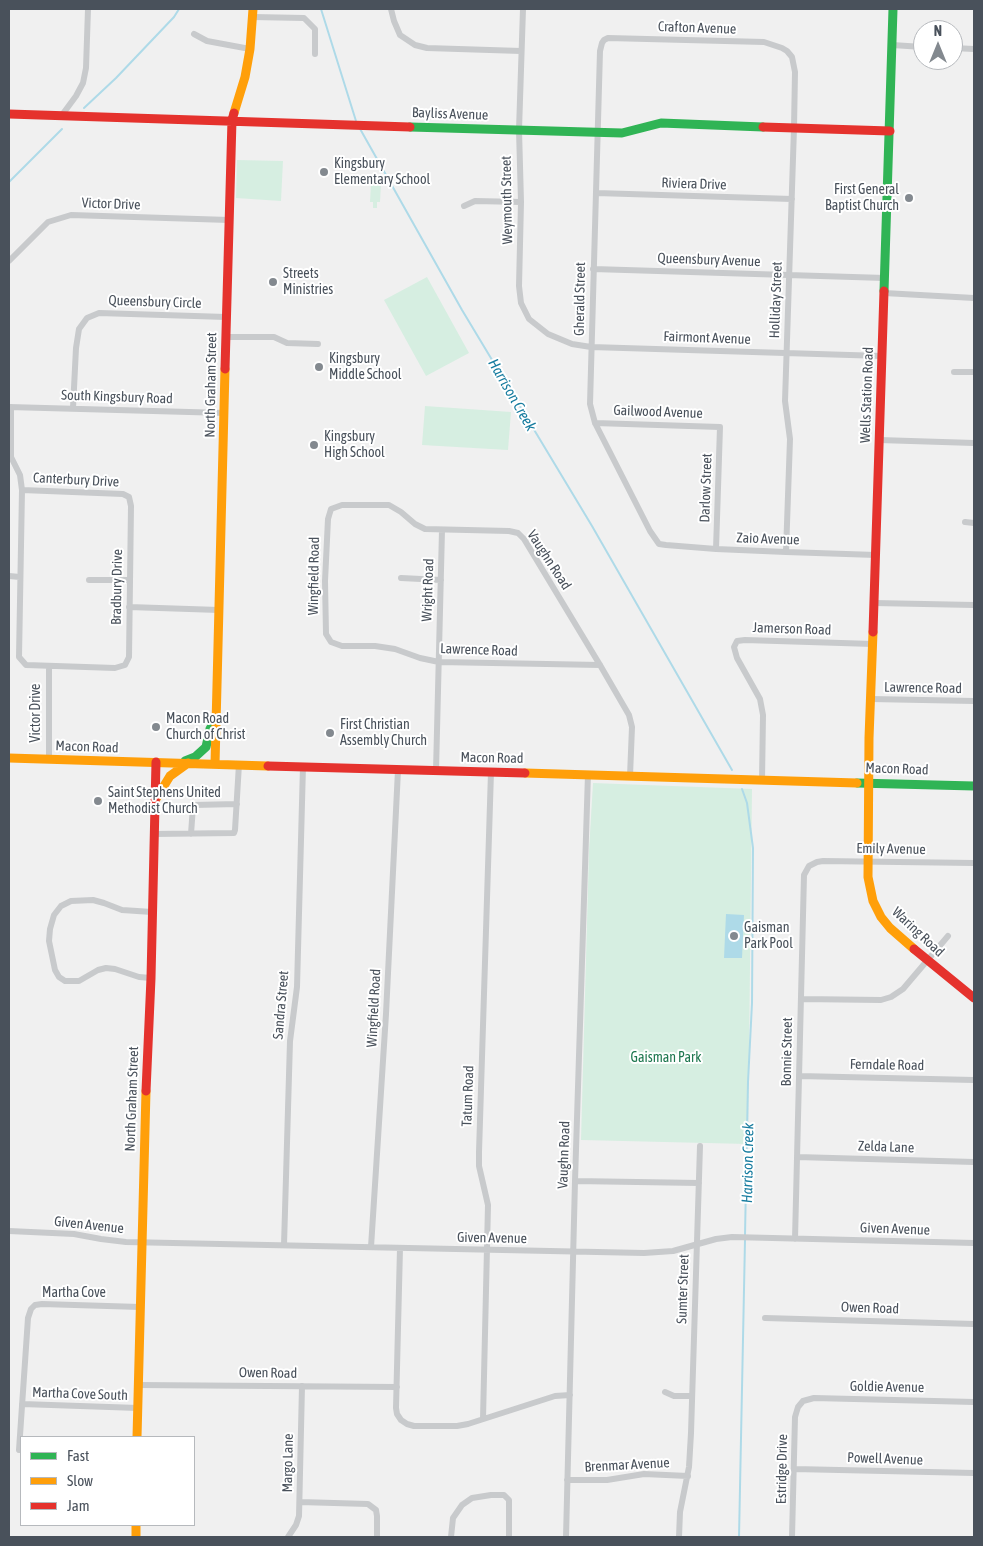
<!DOCTYPE html>
<html>
<head>
<meta charset="utf-8">
<style>
	body { margin:0 }
	#map { position:relative; width:983px; height:1546px; overflow:hidden; background:#f0f0f0; font-family:"Asap Condensed",sans-serif }
	canvas { display:block }
	.frame { position:absolute; inset:0; border:10px solid #49515b; pointer-events:none }
	.legend { position:absolute; left:20px; top:1436px; width:175px; height:90px; box-sizing:border-box; background:#fff; border:1px solid #b6b9bd; margin:0; padding:6px 9px; list-style:none; font-size:15px; color:#49515b }
	.legend li { display:flex; align-items:center; gap:10px; height:25px }
	.legend b { width:25px; border:1px solid #b6b9bd }
	.north { position:absolute; left:913px; top:20px; width:50px; height:50px; box-sizing:border-box; background:#fff; border:1px solid #b6b9bd; border-radius:50%; rotate:0deg; font-size:14px; font-weight:700; line-height:20px; text-align:center; color:#49515b }
	.north::after { content:''; display:block; margin:auto; width:18px; height:22px; background:#83898f; clip-path:polygon(50% 0,100% 100%,50% 72%,0 100%) }
</style>
</head>
<body>
<div id="map">
<canvas width="983" height="1546"></canvas>
<div class="frame"></div>
<ul class="legend">
<li><b style="height:6px;background:#30b455"></b>Fast</li>
<li><b style="height:6px;background:#ff9f0a"></b>Slow</li>
<li><b style="height:6px;background:#e5322d"></b>Jam</li>
</ul>
<div class="north">N</div>
</div>
<script>
const g = document.querySelector('canvas').getContext('2d');
g.lineJoin = 'round';
function paint(path, color) { g.fillStyle = color; g.fill(path, 'evenodd'); }
const toPath = rows => new Path2D(rows.map(r => 'M' + r).join(''));
function stroke(path, color, width, dash) { g.strokeStyle = color; g.lineWidth = width; g.lineCap = dash ? 'butt' : 'round'; g.setLineDash(dash || []); g.stroke(path); }
function label(font, color, halo, rows, align = 'center') {
  g.font = font + ' "Asap Condensed",sans-serif'; g.lineWidth = 4; g.setLineDash([]); g.textBaseline = 'middle'; g.strokeStyle = halo; g.fillStyle = color; for (const [text, x, y, turn = 0] of rows) {
    g.save(); g.translate(x, y); g.rotate((+turn || 0) * Math.PI / 180); g.textAlign = isNaN(turn) ? turn : align; if (halo) g.strokeText(text, 0, 0); g.fillText(text, 0, 0); g.restore();
  }
}
const green = toPath([
	[237,160,283,161,281,201,236,198],
	[371,183,381,183,380,202,377,202,377,208,373,208,373,202,370,202],
	[427,277,469,353,426,376,384,300],
	[425,406,511,412,508,450,422,445],
	[593,783,752,789,748,1144,581,1140,589,851]
]);
const water = toPath([
	[726,914,744,915,742,958,724,958]
]);
const stream = toPath([
	[321,9,356,121],
	[84,108,116,78,174,17,179,9],
	[359,127,462,310,592,526,732,770],
	[9,182,62,129],
	[742,789,747,803,753,848,752,1003,748,1082,745,1235],
	[739,1537,745,1240]
]);
const street = toPath([
	[391,9,394,21,400,35,415,45,427,48,521,51],
	[523,9,519,130,521,202,519,286,521,303,529,319,548,334,572,344,591,347,882,356],
	[253,17,304,18,315,29,315,54],
	[194,34,207,41,250,49],
	[892,45,923,47],
	[953,48,974,49],
	[62,115,76,96,83,83,86,68,88,9],
	[596,193,792,199],
	[464,206,475,201,521,202],
	[9,261,48,222,71,215,229,220],
	[593,269,885,278],
	[884,293,974,298],
	[226,337,274,337,287,343,318,344],
	[954,372,974,372],
	[9,407,225,413],
	[11,407,11,457,20,475,22,490,19,657,26,665,115,668,125,665,129,657,131,506,129,497,123,494,22,490],
	[73,408,76,348,79,329,87,318,99,313,226,317],
	[595,423,720,427,716,549],
	[879,440,974,443],
	[965,522,974,523],
	[786,552,790,439,785,401,794,128,795,72,792,57,787,51,782,48,764,42,608,38,604,40,602,43,600,51,590,404,595,423,650,531,659,544,666,545,716,549,786,552,876,555],
	[9,576,20,577],
	[401,578,441,580],
	[89,580,129,580],
	[874,603,974,605],
	[129,607,219,610],
	[600,665,439,662,420,658,395,649,375,646,342,646,331,642,326,634,325,581,328,519,331,509,342,505,389,505,401,512,415,524,425,529,509,531,518,533,524,539,600,665,629,715,632,727,630,776],
	[871,699,974,701],
	[49,759,49,666],
	[436,771,442,530],
	[762,780,763,715,760,699,737,658,734,647,737,641,745,640,873,644],
	[154,834,234,833,235,830,239,764],
	[191,834,193,806,194,805,237,804],
	[151,978,139,977,115,969,106,968,98,970,79,981,65,981,59,977,55,970,49,941,50,929,54,915,61,906,71,901,93,900,104,903,122,910,152,912],
	[801,999,881,1000,891,997,903,989,948,936],
	[799,1076,974,1080],
	[797,1157,974,1162],
	[575,1181,699,1183],
	[9,1231,74,1234,101,1239,126,1242,644,1253,673,1251,716,1239,732,1237,974,1243],
	[795,1239,804,875,809,866,817,862,823,861,974,863],
	[284,1245,290,1041,297,987,303,766],
	[371,1247,386,1014,398,770],
	[400,1248,396,1408,397,1414,401,1420,407,1424,414,1426,457,1426,468,1424,555,1396,570,1395],
	[765,1318,974,1324],
	[138,1385,397,1387],
	[665,1392,674,1396,692,1396],
	[22,1404,138,1408],
	[483,1419,488,1205,479,1166,479,1152,491,772],
	[19,1450,28,1318,31,1309,35,1305,42,1304,140,1307],
	[794,1469,974,1473],
	[567,1480,607,1480,644,1474,688,1476],
	[300,1502,368,1504,376,1510,377,1516,377,1537],
	[288,1537,296,1525,299,1516,302,1386],
	[451,1537,453,1518,462,1505,472,1498,491,1495,504,1495,509,1500,509,1537],
	[566,1537,575,1181,588,774],
	[679,1537,680,1512,689,1467,691,1433,700,1146],
	[792,1537,795,1417,798,1407,803,1401,814,1398,974,1402]
]);
const fast = toPath([
	[410,127,622,133,661,123,763,127],
	[884,291,893,9],
	[185,761,195,757,206,747,210,729,215,720],
	[857,783,974,786]
]);
const slow = toPath([
	[234,113,245,77,250,49,253,9],
	[873,632,869,738,868,877,873,901,881,917,890,928,914,949],
	[9,758,268,766],
	[215,764,225,369],
	[525,773,857,783],
	[156,799,170,776,188,763],
	[137,1437,146,1091],
	[136,1525,136,1537]
]);
const jam = toPath([
	[9,114,410,127],
	[763,127,890,131],
	[225,369,232,120,234,113],
	[873,632,884,291],
	[268,766,525,773],
	[914,949,974,998],
	[146,1091,151,978,156,762]
]);
const markers = [
	[324,172,5,"#83898f"],
	[909,198,5,"#83898f"],
	[273,282,5,"#83898f"],
	[319,367,5,"#83898f"],
	[314,445,5,"#83898f"],
	[156,727,5,"#83898f"],
	[330,733,5,"#83898f"],
	[98,801,5,"#83898f"],
	[734,936,5,"#83898f"]
];
const streetNames = [
	["Crafton Avenue",697,28,2],
	["Bayliss Avenue",450,114,2],
	["Riviera Drive",694,184,2],
	["Weymouth Street",507,200,-91],
	["Victor Drive",111,204,2],
	["Queensbury Avenue",709,260,2],
	["Gherald Street",580,299,-89],
	["Holliday Street",776,300,-88],
	["Queensbury Circle",155,302,2],
	["Fairmont Avenue",707,338,2],
	["North Graham Street",211,385,-89],
	["Wells Station Road",867,395,-88],
	["South Kingsbury Road",117,397,2],
	["Gailwood Avenue",658,412,2],
	["Canterbury Drive",76,480,3],
	["Darlow Street",706,488,-88],
	["Zaio Avenue",768,539,2],
	["Vaughn Road",549,560,57],
	["Wingfield Road",314,576,-89],
	["Bradbury Drive",117,587,-89],
	["Wright Road",428,590,-88],
	["Jamerson Road",792,629,2],
	["Lawrence Road",479,650,2],
	["Lawrence Road",923,688,1],
	["Victor Drive",36,713,-90],
	["Macon Road",87,747,2],
	["Macon Road",492,758,1],
	["Macon Road",897,769,2],
	["Emily Avenue",891,849,1],
	["Waring Road",918,932,43],
	["Sandra Street",281,1005,-85],
	["Wingfield Road",374,1008,-87],
	["Bonnie Street",787,1052,-89],
	["Ferndale Road",887,1065,1],
	["Tatum Road",468,1096,-88],
	["North Graham Street",132,1099,-88],
	["Zelda Lane",886,1147,2],
	["Vaughn Road",564,1155,-88],
	["Given Avenue",89,1225,6],
	["Given Avenue",895,1229,2],
	["Given Avenue",492,1238,1],
	["Sumter Street",683,1289,-88],
	["Martha Cove",74,1293],
	["Owen Road",870,1308,2],
	["Owen Road",268,1373,1],
	["Goldie Avenue",887,1387,1],
	["Martha Cove South",80,1394,2],
	["Powell Avenue",885,1459,2],
	["Margo Lane",288,1463,-89],
	["Brenmar Avenue",627,1465,-3],
	["Estridge Drive",782,1469,-89]
];
const poiNames = [
	["Kingsbury",334,164],
	["Elementary School",334,180],
	["First General",899,190,"right"],
	["Baptist Church",899,206,"right"],
	["Streets",283,274],
	["Ministries",283,290],
	["Kingsbury",329,359],
	["Middle School",329,375],
	["Kingsbury",324,437],
	["High School",324,453],
	["Macon Road",166,719],
	["Church of Christ",166,735],
	["First Christian",340,725],
	["Assembly Church",340,741],
	["Saint Stephens United",108,793],
	["Methodist Church",108,809],
	["Gaisman",744,928],
	["Park Pool",744,944]
];
const parkNames = [
	["Gaisman Park",666,1058]
];
const waterNames = [
	["Harrison Creek",512,395,60],
	["Harrison Creek",748,1163,-89]
];
paint(green, '#d6eee1');
paint(water, '#aedae8');
stroke(stream, '#aedae8', 2);
stroke(street, '#c8cacc', 6);
stroke(fast, '#30b455', 9);
stroke(slow, '#ff9f0a', 9);
stroke(jam, '#e5322d', 9);
for (const [x, y, r, color] of markers) { const dot = new Path2D(); dot.arc(x, y, r, 0, 2 * Math.PI); g.fillStyle = color; g.fill(dot); stroke(dot, '#fff', 2); }
label('14px', '#49515b', '#fff', streetNames);
label('14px', '#49515b', '#fff', poiNames, 'left');
label('14px', '#1e774f', '#fff', parkNames);
label('italic 15px', '#177c9f', '#fff', waterNames);
</script>
</body>
</html>
